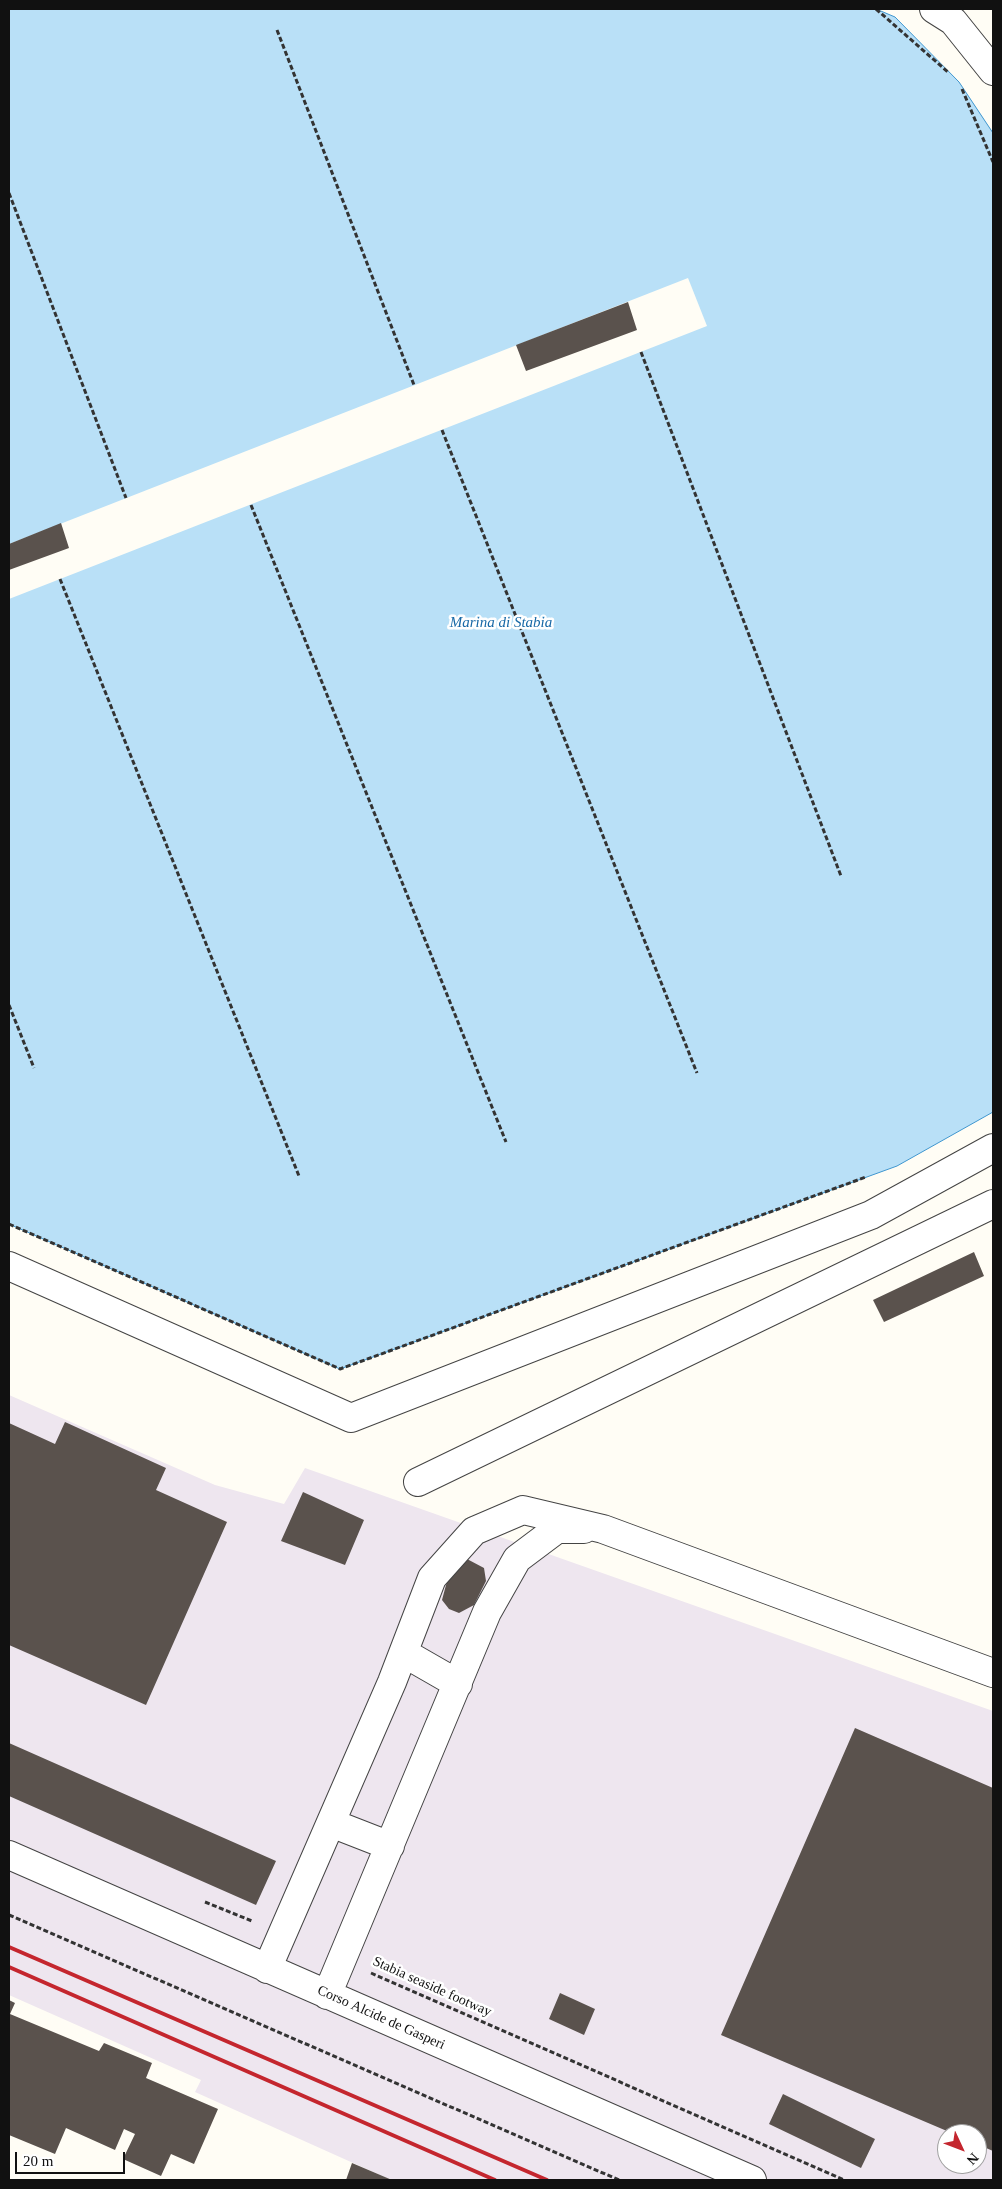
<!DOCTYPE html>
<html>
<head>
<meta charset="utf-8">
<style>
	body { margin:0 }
	#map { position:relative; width:1002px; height:2189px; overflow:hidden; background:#fffdf5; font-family:Georgia,serif }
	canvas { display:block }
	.frame { position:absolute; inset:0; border:10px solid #111; pointer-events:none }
	.north { position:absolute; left:937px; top:2124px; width:50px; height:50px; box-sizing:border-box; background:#fff; border:1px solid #a0a0a0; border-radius:50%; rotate:133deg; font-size:14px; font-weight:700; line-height:20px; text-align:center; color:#111 }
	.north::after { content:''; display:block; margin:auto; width:18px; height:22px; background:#c4262e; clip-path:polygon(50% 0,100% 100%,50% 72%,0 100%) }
	.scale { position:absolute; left:15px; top:2152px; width:110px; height:22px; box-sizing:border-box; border:2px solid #111; border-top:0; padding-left:6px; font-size:15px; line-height:18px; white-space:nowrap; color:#111; -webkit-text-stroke:4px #fff; paint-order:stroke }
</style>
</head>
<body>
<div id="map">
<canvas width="1002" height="2189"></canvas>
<div class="frame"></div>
<div class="north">N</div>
<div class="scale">20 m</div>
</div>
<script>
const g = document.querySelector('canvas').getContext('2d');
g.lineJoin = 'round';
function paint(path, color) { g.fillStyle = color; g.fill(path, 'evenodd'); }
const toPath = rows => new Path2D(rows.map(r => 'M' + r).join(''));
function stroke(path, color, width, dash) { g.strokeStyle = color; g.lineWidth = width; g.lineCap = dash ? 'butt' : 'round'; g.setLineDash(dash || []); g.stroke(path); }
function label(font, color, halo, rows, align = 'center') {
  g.font = font + ' Georgia,serif'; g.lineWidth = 5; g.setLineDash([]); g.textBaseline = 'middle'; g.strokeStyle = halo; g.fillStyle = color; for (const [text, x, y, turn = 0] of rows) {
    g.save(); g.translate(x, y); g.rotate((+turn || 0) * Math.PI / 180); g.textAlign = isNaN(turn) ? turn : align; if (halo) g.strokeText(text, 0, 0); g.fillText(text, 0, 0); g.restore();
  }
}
const industrial = toPath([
	[9,1395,215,1485,284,1504,305,1468,993,1711,993,2180,391,2180,195,2092,201,2080,9,1995],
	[947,2134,977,2134,977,2164,947,2164]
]);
const water = toPath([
	[9,9,876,9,895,17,959,82,993,133,993,1112,897,1166,340,1369,9,1224,9,9]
]);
const pier = toPath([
	[688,278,707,326,9,599,9,544]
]);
const building = toPath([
	[628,302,637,330,526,371,516,345],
	[61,523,69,548,9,570,9,544],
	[974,1252,984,1276,884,1322,873,1300],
	[65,1422,166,1468,156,1490,227,1522,146,1705,9,1645,9,1423,55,1444],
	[303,1492,364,1520,345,1565,281,1541],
	[467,1559,484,1568,486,1581,474,1605,459,1613,449,1609,442,1600,446,1585,455,1565],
	[855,1728,993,1788,993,2151,977,2144,977,2134,954,2134,721,2035],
	[9,1743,276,1861,256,1905,9,1796],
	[560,1993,595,2009,584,2035,549,2019],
	[9,2000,15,2003,10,2014,99,2051,104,2043,152,2063,146,2078,218,2109,194,2164,171,2154,161,2176,123,2159,135,2134,124,2129,115,2150,66,2128,55,2154,9,2135],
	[783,2094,875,2139,861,2168,769,2124],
	[352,2163,392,2180,346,2180]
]);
const path = toPath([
	[876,9,949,73],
	[277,30,414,385],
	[962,89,993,162],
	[9,193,126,498],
	[641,352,841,876],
	[442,430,697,1073],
	[251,505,506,1142],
	[60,579,299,1176],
	[9,1005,34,1068],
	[9,1224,340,1369,866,1177],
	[205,1902,252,1921],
	[9,1915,619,2180],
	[371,1973,844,2180]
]);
const minor = toPath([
	[934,9,953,21,993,71],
	[9,1266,351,1418,871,1215,993,1148],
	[418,1482,993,1204],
	[404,1653,458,1684],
	[331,1823,390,1846],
	[9,1855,752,2180],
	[267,1969,392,1682,432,1578,474,1531,523,1510,603,1529,993,1673],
	[327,1995,487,1612,517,1559,557,1529,584,1529]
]);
const rail = toPath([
	[9,1947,547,2180],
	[9,1967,495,2180]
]);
const streetNames = [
	["Stabia seaside footway",432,1987,24],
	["Corso Alcide de Gasperi",381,2018,24]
];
const waterNames = [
	["Marina di Stabia",501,623]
];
paint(industrial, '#eee6ef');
paint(water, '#b9e0f7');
stroke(water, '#3f96cf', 1);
paint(pier, '#fffdf5');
paint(building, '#5a524d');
stroke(minor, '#444', 30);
stroke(path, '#333', 3, [5, 2.5]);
stroke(minor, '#fff', 28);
stroke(rail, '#c4262e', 4);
label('14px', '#111', '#fff', streetNames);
label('italic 15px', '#1768a6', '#fff', waterNames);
</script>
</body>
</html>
